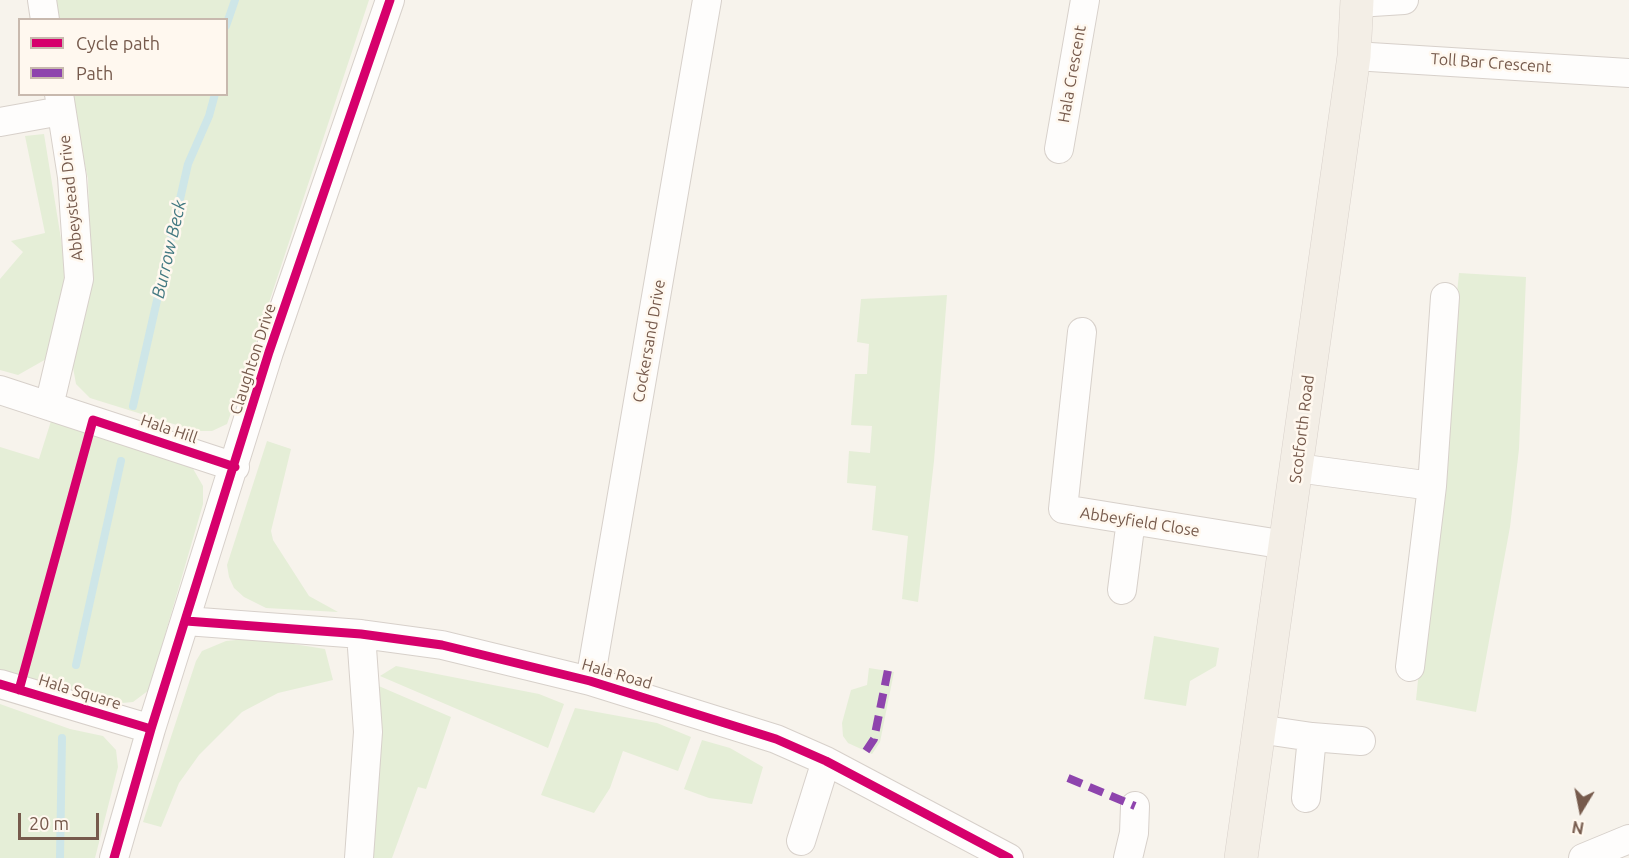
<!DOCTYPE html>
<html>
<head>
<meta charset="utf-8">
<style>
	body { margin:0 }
	#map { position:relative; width:1629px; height:858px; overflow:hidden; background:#f7f3ec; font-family:Ubuntu,sans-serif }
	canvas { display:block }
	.legend { position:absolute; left:18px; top:18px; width:210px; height:78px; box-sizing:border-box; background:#fff8ef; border:2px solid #c8b9ae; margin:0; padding:8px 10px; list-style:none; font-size:18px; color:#765a4c }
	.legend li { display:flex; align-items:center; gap:12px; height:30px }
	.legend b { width:30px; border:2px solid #c8b9ae }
	.north { position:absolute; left:1551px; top:780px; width:60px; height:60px; -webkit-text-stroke:4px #fff8ef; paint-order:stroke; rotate:190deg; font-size:16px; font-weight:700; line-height:24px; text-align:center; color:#765a4c }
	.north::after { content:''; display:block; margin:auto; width:21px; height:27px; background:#765a4c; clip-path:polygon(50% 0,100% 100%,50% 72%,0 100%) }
	.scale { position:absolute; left:18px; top:813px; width:81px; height:27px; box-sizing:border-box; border:3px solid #765a4c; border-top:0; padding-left:8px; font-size:18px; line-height:21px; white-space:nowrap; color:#765a4c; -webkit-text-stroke:4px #fff8ef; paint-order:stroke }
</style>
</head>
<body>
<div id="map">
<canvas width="1629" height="858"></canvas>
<ul class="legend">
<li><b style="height:8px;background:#d6006c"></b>Cycle path</li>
<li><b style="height:8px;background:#8e44ad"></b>Path</li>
</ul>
<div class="north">N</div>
<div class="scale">20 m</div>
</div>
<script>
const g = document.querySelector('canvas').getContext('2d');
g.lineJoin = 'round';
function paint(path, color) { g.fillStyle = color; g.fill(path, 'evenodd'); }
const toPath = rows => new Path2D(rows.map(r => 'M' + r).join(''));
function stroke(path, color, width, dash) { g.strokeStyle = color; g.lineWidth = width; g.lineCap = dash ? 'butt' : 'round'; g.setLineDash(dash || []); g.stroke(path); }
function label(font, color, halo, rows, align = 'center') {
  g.font = font + ' Ubuntu,sans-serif'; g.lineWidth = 5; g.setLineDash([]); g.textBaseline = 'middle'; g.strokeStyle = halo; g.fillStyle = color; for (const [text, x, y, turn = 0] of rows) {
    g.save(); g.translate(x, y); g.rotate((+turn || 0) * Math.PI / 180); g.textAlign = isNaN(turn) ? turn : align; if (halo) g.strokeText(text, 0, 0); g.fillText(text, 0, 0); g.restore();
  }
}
const green = toPath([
	[51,0,369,0,252,354,227,424,212,431,196,431,90,398,76,384,72,362,90,243,88,179,70,95,226,94,226,20,55,19],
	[44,134,67,276,48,358,18,375,0,370,0,279,23,252,11,241,45,233,25,136],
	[1459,273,1526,277,1519,449,1510,527,1476,712,1416,700],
	[947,295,934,461,918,602,902,599,908,536,872,530,876,486,847,483,849,451,870,453,872,426,851,425,855,374,867,374,869,344,857,342,861,299],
	[52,418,192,467,203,486,203,504,149,690,133,702,111,704,0,671,0,447,39,459],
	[267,441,291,449,271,531,273,540,309,596,338,612,266,608,244,597,234,588,229,577,227,565],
	[1154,636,1219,648,1216,666,1190,681,1186,706,1144,699],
	[256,638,325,649,333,680,278,693,242,712,199,755,179,783,161,827,143,822,196,661,202,651,226,641],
	[396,666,539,694,564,704,548,748,380,676],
	[869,668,894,672,880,742,872,754,848,743,843,736,842,723,851,690,867,685],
	[374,684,451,717,426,789,418,787,392,858,370,858],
	[0,704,70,729,103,736,116,750,118,767,95,858,0,858],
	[575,708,657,723,691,737,678,771,623,751,610,788,594,813,541,795],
	[702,740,730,748,763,767,752,804,709,798,684,789]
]);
const stream = toPath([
	[226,26,235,0],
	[133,406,188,164,209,116,215,94],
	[76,665,121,461],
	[60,858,62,738]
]);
const minor = toPath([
	[42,0,45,20],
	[1357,3,1404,0],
	[1354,56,1629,73],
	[0,122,61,111],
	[1059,149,1085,0],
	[1082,332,1063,509,1286,545],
	[0,390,235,467],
	[49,406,79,279,72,177,59,94],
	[1297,468,1432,486],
	[1122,590,1131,520],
	[186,621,361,634,442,645,590,681,776,739,826,761,1009,858],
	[1410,667,1432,486,1445,297],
	[590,681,707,0],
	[0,684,151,729],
	[1258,729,1312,737,1306,798],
	[1312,737,1361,741],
	[801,841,826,761],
	[114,858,151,729,269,352,390,0],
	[359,858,368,732,361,634],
	[1128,858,1134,833,1135,806],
	[1583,858,1629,839]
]);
const major = toPath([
	[1241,858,1354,56,1357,0]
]);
const quiet = toPath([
	[866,751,874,739,888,670],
	[1068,778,1135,806]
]);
const cycleway = toPath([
	[186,621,361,634,442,645,590,681,776,739,826,761,1009,858],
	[0,684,151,729],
	[19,690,93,420,235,467],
	[114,858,151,729,269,352,390,0]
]);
const streetNames = [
	["Toll Bar Crescent",1491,63,4],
	["Hala Crescent",1072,74,-80],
	["Abbeystead Drive",71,198,-96],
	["Cockersand Drive",649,341,-80],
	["Claughton Drive",253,359,-72],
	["Hala Hill",169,429,19],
	["Scotforth Road",1302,429,-83],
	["Abbeyfield Close",1140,522,9],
	["Hala Road",617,674,16],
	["Hala Square",80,692,17]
];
const waterNames = [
	["Burrow Beck",169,249,-77]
];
paint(green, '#e5eed7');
stroke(stream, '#cee6e8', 8);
stroke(minor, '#d7d0ca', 30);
stroke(major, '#d8d0ca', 34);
stroke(minor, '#fefdfc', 28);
stroke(major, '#f3eee6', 33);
stroke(quiet, '#8e44ad', 8, [15, 8]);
stroke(cycleway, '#d6006c', 9);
label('16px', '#765a4c', '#fff8ef', streetNames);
label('italic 18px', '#437982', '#fff8ef', waterNames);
</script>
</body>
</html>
